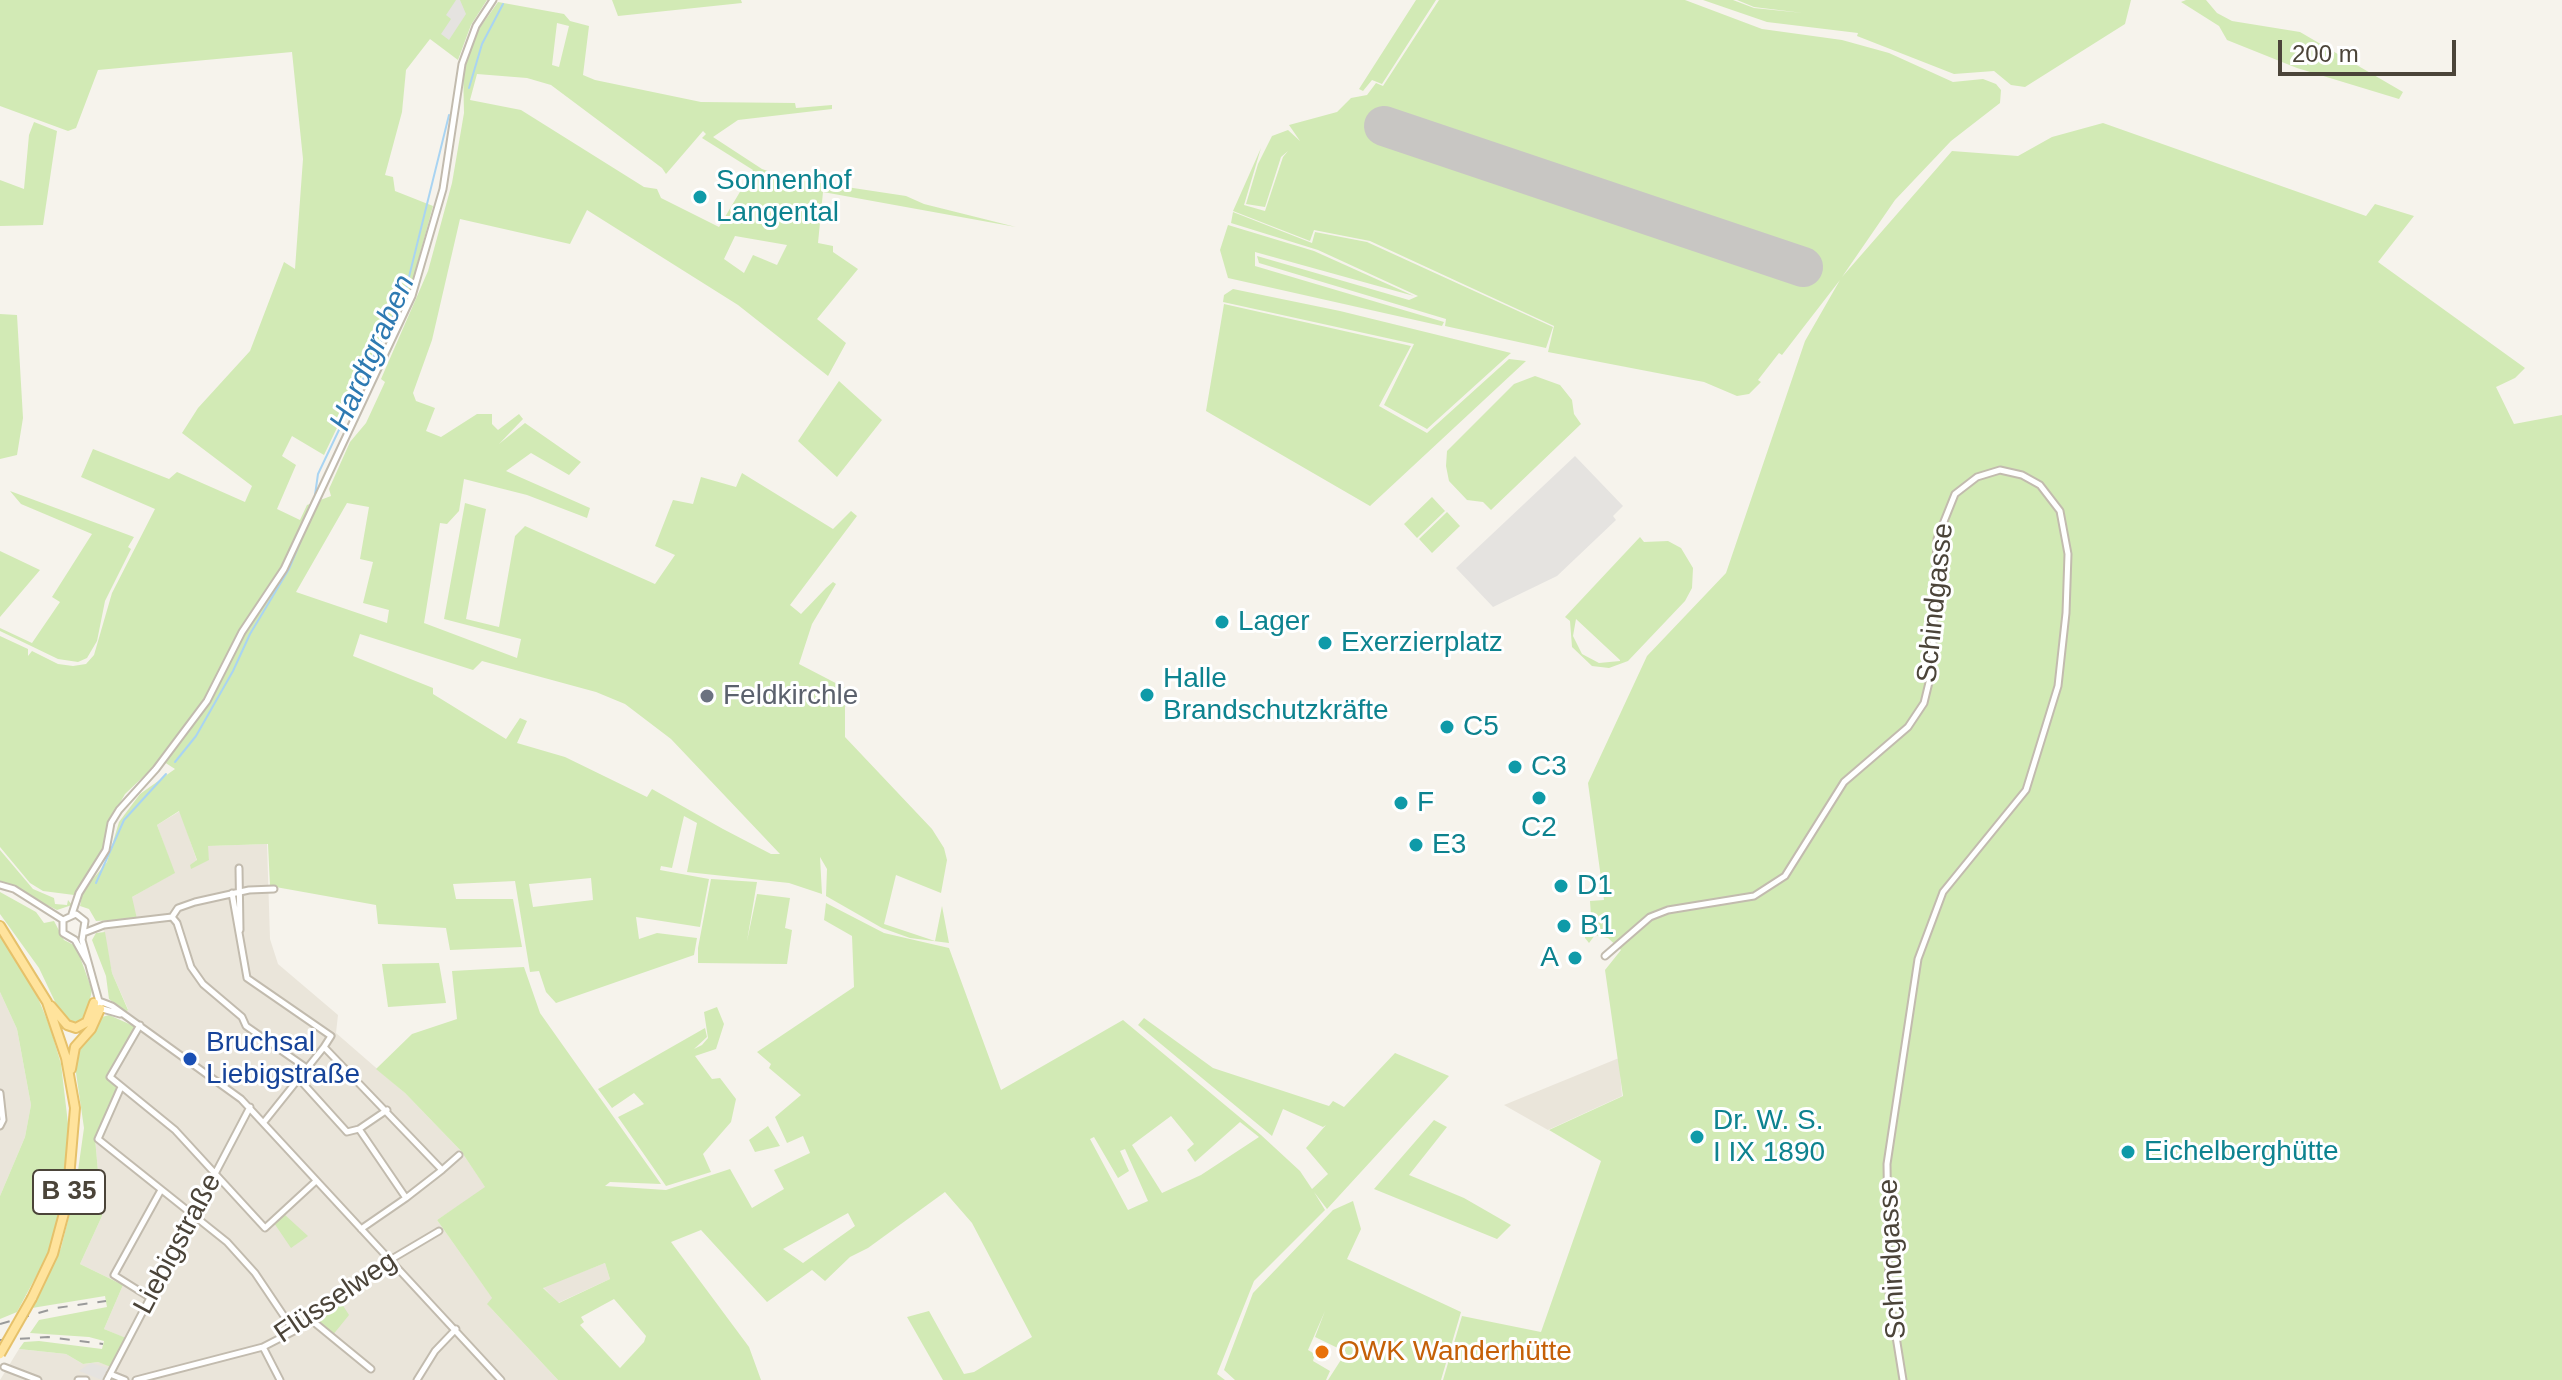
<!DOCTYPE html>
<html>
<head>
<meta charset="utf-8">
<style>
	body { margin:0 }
	#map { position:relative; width:2562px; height:1380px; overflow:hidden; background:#f6f3ec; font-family:Arial,sans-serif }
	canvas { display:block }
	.scale { position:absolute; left:2278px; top:40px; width:178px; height:36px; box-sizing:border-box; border:4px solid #4b4439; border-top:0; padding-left:10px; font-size:24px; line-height:28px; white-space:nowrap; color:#4b4439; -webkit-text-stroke:6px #fff; paint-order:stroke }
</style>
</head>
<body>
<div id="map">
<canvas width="2562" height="1380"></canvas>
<div class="scale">200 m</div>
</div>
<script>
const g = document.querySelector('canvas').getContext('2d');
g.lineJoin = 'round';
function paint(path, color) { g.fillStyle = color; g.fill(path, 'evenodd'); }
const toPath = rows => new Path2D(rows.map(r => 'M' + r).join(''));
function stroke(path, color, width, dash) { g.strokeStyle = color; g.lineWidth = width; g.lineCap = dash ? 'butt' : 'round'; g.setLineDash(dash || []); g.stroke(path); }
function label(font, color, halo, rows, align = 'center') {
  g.font = font + ' Arial,sans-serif'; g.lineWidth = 6; g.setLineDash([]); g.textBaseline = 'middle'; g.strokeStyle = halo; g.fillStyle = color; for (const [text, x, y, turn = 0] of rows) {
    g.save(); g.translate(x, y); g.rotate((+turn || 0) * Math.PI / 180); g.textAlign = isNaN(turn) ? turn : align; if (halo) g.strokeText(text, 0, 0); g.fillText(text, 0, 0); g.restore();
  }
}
const residential = toPath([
	[180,811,197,861,209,860,207,846,267,844,270,939,278,964,338,1015,336,1033,405,1093,461,1151,486,1188,437,1220,493,1299,488,1305,558,1380,0,1380,19,1349,66,1354,83,1364,98,1362,110,1366,125,1338,104,1329,123,1285,80,1264,102,1216,95,1138,108,1114,109,1078,136,1027,125,1012,128,1009,112,973,102,923,132,897,174,873,157,825],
	[0,992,17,1029,31,1105,25,1137,0,1196],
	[1619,1058,1622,1096,1548,1130,1504,1105],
	[605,1263,610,1279,558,1303,543,1287]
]);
const green = toPath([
	[0,0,487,0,471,25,458,60,430,39,406,70,402,112,385,175,393,177,395,191,433,206,409,294,393,330,385,327,324,455,292,436,282,456,296,465,277,509,300,520,307,505,331,496,329,489,350,442,366,423,385,382,381,379,428,271,452,183,464,113,463,67,469,43,498,2,564,14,570,21,589,26,583,75,595,80,701,102,795,103,796,108,832,105,832,109,738,120,713,137,762,169,787,178,906,196,924,204,1016,227,823,192,818,243,833,246,833,252,858,269,817,319,846,343,828,376,738,305,587,210,570,244,460,219,432,340,413,393,416,401,435,408,426,431,441,437,477,414,492,414,492,424,498,430,519,414,523,419,499,444,525,423,581,462,569,475,531,453,506,471,590,508,587,518,527,495,464,479,459,511,447,524,440,523,424,623,517,658,521,639,444,619,465,503,486,509,466,619,499,627,515,536,525,526,655,584,675,555,655,546,673,500,693,504,701,477,736,487,742,473,833,529,851,511,857,516,790,605,801,614,826,588,833,582,836,584,812,624,799,664,851,691,845,707,845,737,932,829,944,848,947,860,941,893,896,875,884,924,935,941,942,906,949,943,910,938,882,928,826,896,827,869,820,857,822,894,789,883,687,872,697,823,684,816,672,868,661,866,660,870,709,879,700,927,636,917,639,939,657,933,697,938,694,955,556,1003,546,992,539,971,530,972,515,881,453,884,456,899,513,899,522,947,450,950,446,928,378,924,376,905,270,886,268,844,208,846,209,860,191,869,190,865,197,860,179,811,157,825,175,873,132,897,137,919,96,921,89,909,80,906,83,891,107,862,119,822,140,794,175,769,161,760,125,794,107,826,102,851,74,895,43,891,30,883,0,847,0,636,28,649,28,656,32,651,58,664,73,666,86,664,94,655,112,593,155,509,81,477,93,449,169,479,177,472,245,502,252,486,182,433,198,408,250,351,284,262,295,269,303,159,292,52,98,70,76,128,68,131,0,106],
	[557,23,569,26,559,67,552,65],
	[477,74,527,78,551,85,662,168,666,174,703,131,706,134,702,138,753,170,719,227,661,198,657,189,644,187,521,110,470,100],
	[735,236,787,245,777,265,753,255,744,273,724,259],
	[347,503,369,507,360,559,373,562,363,603,389,610,387,623,296,592],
	[360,634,473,670,482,661,596,692,625,704,671,739,780,854,771,854,723,829,652,789,647,797,565,757,517,743,527,721,520,718,506,739,433,694,433,688,353,656],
	[591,878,593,900,533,907,529,884],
	[612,0,741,0,742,3,618,16],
	[1416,0,1436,0,1382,84,1372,80,1363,91,1359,89],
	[1439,0,1685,0,1762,29,1842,40,1889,53,1953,82,1983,79,1996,84,2001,90,2000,103,1951,141,1895,200,1842,277,1952,151,2018,156,2052,137,2103,123,2366,216,2375,204,2414,216,2378,262,2525,368,2515,378,2496,387,2514,424,2562,415,2562,1380,1443,1380,1462,1316,1541,1332,1601,1161,1549,1130,1623,1096,1605,970,1621,950,1608,938,1595,935,1589,943,1585,938,1585,932,1592,931,1590,901,1604,900,1588,783,1647,656,1726,573,1805,341,1840,280,1782,355,1779,353,1758,380,1761,382,1749,394,1737,396,1704,382,1548,352,1554,326,1370,241,1314,230,1310,241,1233,211,1261,148,1244,205,1265,211,1283,157,1288,151,1281,157,1265,207,1246,204,1258,164,1272,136,1288,130,1300,141,1289,125,1337,112,1351,98,1367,95,1376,83,1383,86],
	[1703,0,1733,0,1754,8,1803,13,1754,7,1737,0,2131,0,2125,24,2025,87,2011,85,1994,71,1954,74,1857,36,1858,33,1767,22],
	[2186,0,2206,0,2217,13,2232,21,2300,32,2403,92,2399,99,2297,68,2227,40,2219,26,2181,2],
	[34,122,57,131,43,225,0,226,0,180,24,189,29,135],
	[1233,212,1312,243,1315,232,1367,242,1553,327,1546,348,1445,326,1446,319,1259,263,1257,256,1409,300,1418,296,1318,250,1231,223],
	[1228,225,1314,251,1414,296,1255,252,1255,266,1444,322,1442,326,1228,278,1220,250],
	[1233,289,1340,311,1511,353,1427,429,1384,405,1414,344,1223,302,1224,295],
	[1224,304,1411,346,1379,406,1427,433,1509,359,1526,361,1370,506,1206,411],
	[0,314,17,315,23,418,17,455,0,459],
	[1535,376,1560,385,1572,400,1574,414,1581,424,1491,510,1483,502,1467,500,1449,481,1446,466,1447,451,1514,384],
	[839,381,882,420,837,477,798,441],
	[10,491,134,537,128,547,131,549,105,601,97,641,87,658,78,662,58,659,0,631,0,628,32,643,60,602,52,597,92,534,21,504],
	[1432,497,1445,511,1417,538,1404,524],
	[1447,512,1460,526,1432,553,1419,539],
	[1640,537,1644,542,1668,541,1681,548,1693,568,1692,588,1685,601,1628,661,1609,668,1592,666,1572,647,1570,621,1565,617],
	[1576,619,1620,660,1620,661,1599,663,1582,654,1573,636],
	[0,551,40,570,0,617],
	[0,850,33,889,54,898,55,904,67,905,68,900,72,905,57,910,0,882],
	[711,879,757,882,747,941,757,894,790,898,785,928,792,930,787,964,698,963,698,948],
	[0,892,36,912,44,923,54,921,64,940,76,946,92,990,86,1019,78,1024,71,1024,58,1008,39,968,0,914],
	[826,903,884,933,949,948,1001,1090,1123,1020,1261,1135,1300,1171,1312,1189,1328,1174,1306,1148,1326,1125,1323,1127,1283,1109,1272,1136,1138,1025,1144,1018,1213,1068,1329,1106,1333,1101,1344,1107,1395,1053,1449,1076,1327,1209,1314,1192,1325,1210,1254,1281,1217,1374,1225,1380,943,1380,907,1317,929,1311,964,1374,974,1372,1032,1337,972,1223,945,1192,868,1248,850,1257,825,1281,812,1270,767,1302,701,1230,671,1242,749,1347,761,1380,558,1380,487,1304,492,1298,437,1220,485,1187,461,1151,405,1093,376,1069,412,1034,457,1019,452,971,524,967,540,1013,661,1184,610,1182,605,1186,666,1190,730,1169,752,1208,784,1189,774,1170,810,1153,803,1136,787,1143,775,1117,801,1095,769,1068,771,1064,757,1052,854,987,852,936,824,920],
	[1171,1116,1194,1144,1187,1150,1195,1162,1240,1122,1259,1137,1201,1175,1162,1193,1132,1145],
	[1094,1137,1118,1178,1129,1171,1120,1151,1125,1149,1148,1201,1128,1210,1090,1139],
	[848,1213,855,1226,803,1263,783,1249],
	[605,1263,610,1279,559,1303,543,1288],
	[614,1299,646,1336,644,1342,620,1368,580,1325,584,1322,581,1317],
	[105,932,112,973,128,1010,125,1012,109,999,106,976,92,940,96,933],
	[0,935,38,998,50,1027,61,1064,69,1132,61,1210,49,1252,17,1312,0,1319,0,1196,25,1137,31,1105,17,1029,0,992],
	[439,963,446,1003,388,1007,382,964],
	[717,1007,724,1024,716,1049,695,1056,712,1079,720,1078,736,1099,731,1122,703,1154,711,1172,666,1186,618,1117,644,1104,634,1093,612,1108,598,1089,705,1028,707,1037,694,1049,702,1045,708,1038,704,1012],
	[109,1015,136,1027,109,1078,121,1089,95,1138,102,1216,80,1264,123,1285,104,1329,126,1338,111,1367,98,1362,83,1364,66,1354,19,1349,24,1342,39,1341,102,1349,104,1341,89,1337,30,1333,39,1320,107,1307,105,1296,32,1308,61,1248,75,1192,84,1128,74,1059,80,1043,102,1017],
	[1434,1120,1447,1127,1409,1175,1464,1198,1511,1225,1497,1239,1374,1189],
	[768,1126,780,1146,755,1152,749,1140],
	[1353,1201,1361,1229,1347,1259,1461,1312,1441,1380,1328,1380,1346,1352,1315,1337,1325,1311,1308,1350,1315,1354,1313,1361,1330,1371,1326,1380,1235,1380,1224,1370,1253,1293,1333,1210],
	[285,1215,308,1236,291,1248,274,1223],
	[342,1304,349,1315,332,1336,318,1322]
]);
const parking = toPath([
	[456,0,460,0,466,14,449,40,441,34,451,19,446,15],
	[1575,456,1623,506,1613,516,1616,520,1557,576,1493,607,1456,568],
	[91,1363,108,1368,102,1380,79,1371]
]);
const stream = toPath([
	[469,88,482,44,503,4],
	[315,495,318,474,406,289,449,115],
	[175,762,196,736,233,671,250,634,289,569,303,535],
	[96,883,124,820,166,774]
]);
const runway = toPath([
	[1384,126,1803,267]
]);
const street = toPath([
	[239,868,240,930],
	[0,885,14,889,63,920],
	[232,893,247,978,331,1036,324,1047,442,1170,406,1198],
	[72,914,79,893,106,850,111,823,119,810,156,769,207,701,242,632,284,569,412,296,443,189,462,64,476,26,493,0],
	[172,917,178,908,195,902,249,890,274,889],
	[63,920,76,914,85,921,82,940,100,1005],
	[63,920,63,933,75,940,88,963],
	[86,932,104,925,172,917,177,923,191,967,203,984,242,1017,246,1026,308,1069],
	[1605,956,1650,917,1668,910,1754,896,1785,876,1844,782,1908,727,1924,703,1932,670,1937,539,1955,494,1977,477,2000,470,2022,475,2040,485,2060,511,2068,554,2066,613,2058,686,2026,790,1943,892,1918,959,1887,1164,1889,1293,1903,1380],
	[94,1003,99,1001,112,1006,241,1099,501,1380],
	[99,1008,120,1014],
	[140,1025,110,1077,175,1130,265,1228,316,1181],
	[300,1080,347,1132,359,1129,406,1198,361,1229],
	[121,1087,98,1139,227,1242,255,1273,294,1331],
	[0,1093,3,1120,0,1126],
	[264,1122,324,1047],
	[359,1129,387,1110],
	[442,1170,459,1155],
	[149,1297,114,1275,161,1190],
	[310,1319,371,1369],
	[263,1347,280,1380],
	[4,1367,38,1380],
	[110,1374,125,1380],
	[78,1380,86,1380],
	[107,1380,250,1107],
	[136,1380,263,1347,294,1331,390,1260,439,1231],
	[417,1380,435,1351,456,1329]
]);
const primary = toPath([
	[0,926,47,1002,66,1058,75,1108,67,1202,53,1254,32,1298],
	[51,1006,67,1025,76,1028,87,1022,94,1003],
	[71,1069,75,1047,91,1029,100,1009]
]);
const rail = toPath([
	[0,1324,56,1308,106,1301],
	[0,1340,48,1337,103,1344]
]);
const primaryBridge = toPath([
	[0,1354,32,1298]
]);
const markers = [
	[700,197,8,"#0f9aa8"],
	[1222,622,8,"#0f9aa8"],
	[1325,643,8,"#0f9aa8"],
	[1147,695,8,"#0f9aa8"],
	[707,696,8,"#6b7280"],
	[1447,727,8,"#0f9aa8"],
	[1515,767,8,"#0f9aa8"],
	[1539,798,8,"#0f9aa8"],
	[1401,803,8,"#0f9aa8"],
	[1416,845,8,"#0f9aa8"],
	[1561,886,8,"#0f9aa8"],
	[1564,926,8,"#0f9aa8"],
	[1575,958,8,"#0f9aa8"],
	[190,1059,8,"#1a4fb4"],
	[1697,1137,8,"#0f9aa8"],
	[2128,1152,8,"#0f9aa8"],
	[1322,1352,8,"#e8710a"]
];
const shields = [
	[69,1192,72]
];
const shieldNames = [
	["B 35",69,1192]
];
const cultureNames = [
	["Sonnenhof",716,181],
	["Langental",716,213],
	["Lager",1238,622],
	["Exerzierplatz",1341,643],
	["Halle",1163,679],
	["Brandschutzkräfte",1163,711],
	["C5",1463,727],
	["C3",1531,767],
	["F",1417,803],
	["C2",1539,828,"center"],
	["E3",1432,845],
	["D1",1577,886],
	["B1",1580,926],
	["A",1559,958,"right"],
	["Dr. W. S.",1713,1121],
	["I IX 1890",1713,1153],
	["Eichelberghütte",2144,1152]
];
const streetNames = [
	["Schindgasse",1936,603,-84],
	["Liebigstraße",178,1244,-62],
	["Schindgasse",1893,1259,-93],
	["Flüsselweg",336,1298,-34]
];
const worshipNames = [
	["Feldkirchle",723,696]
];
const transitNames = [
	["Bruchsal",206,1043],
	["Liebigstraße",206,1075]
];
const foodNames = [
	["OWK Wanderhütte",1338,1352]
];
const waterNames = [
	["Hardtgraben",373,353,-66]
];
paint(residential, '#eae5da');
paint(green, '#d2eab5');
paint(parking, '#e5e3e0');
stroke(stream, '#a9d4f2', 2);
stroke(runway, '#c8c6c3', 40);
stroke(street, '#c2bbae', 9);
stroke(primary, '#e6c16a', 12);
stroke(street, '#fff', 5);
stroke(primary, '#ffe39c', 8);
stroke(rail, '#9a9a9a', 2, [10, 10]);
stroke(primaryBridge, '#e6c16a', 12, []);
stroke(primaryBridge, '#ffe39c', 8);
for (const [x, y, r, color] of markers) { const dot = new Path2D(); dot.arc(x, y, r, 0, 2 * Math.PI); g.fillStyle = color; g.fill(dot); stroke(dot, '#fff', 3); }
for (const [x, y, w] of shields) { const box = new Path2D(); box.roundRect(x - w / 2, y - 22, w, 44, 6); g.fillStyle = '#fff'; g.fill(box); stroke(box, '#4b4439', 2); }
label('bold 26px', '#4b4439', null, shieldNames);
label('28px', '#0d838f', '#fff', cultureNames, 'left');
label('28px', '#4b4439', '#fff', streetNames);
label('28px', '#5b616d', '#fff', worshipNames, 'left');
label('28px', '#164399', '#fff', transitNames, 'left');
label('28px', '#c56008', '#fff', foodNames, 'left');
label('italic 30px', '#2e7ab2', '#fff', waterNames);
</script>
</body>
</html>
